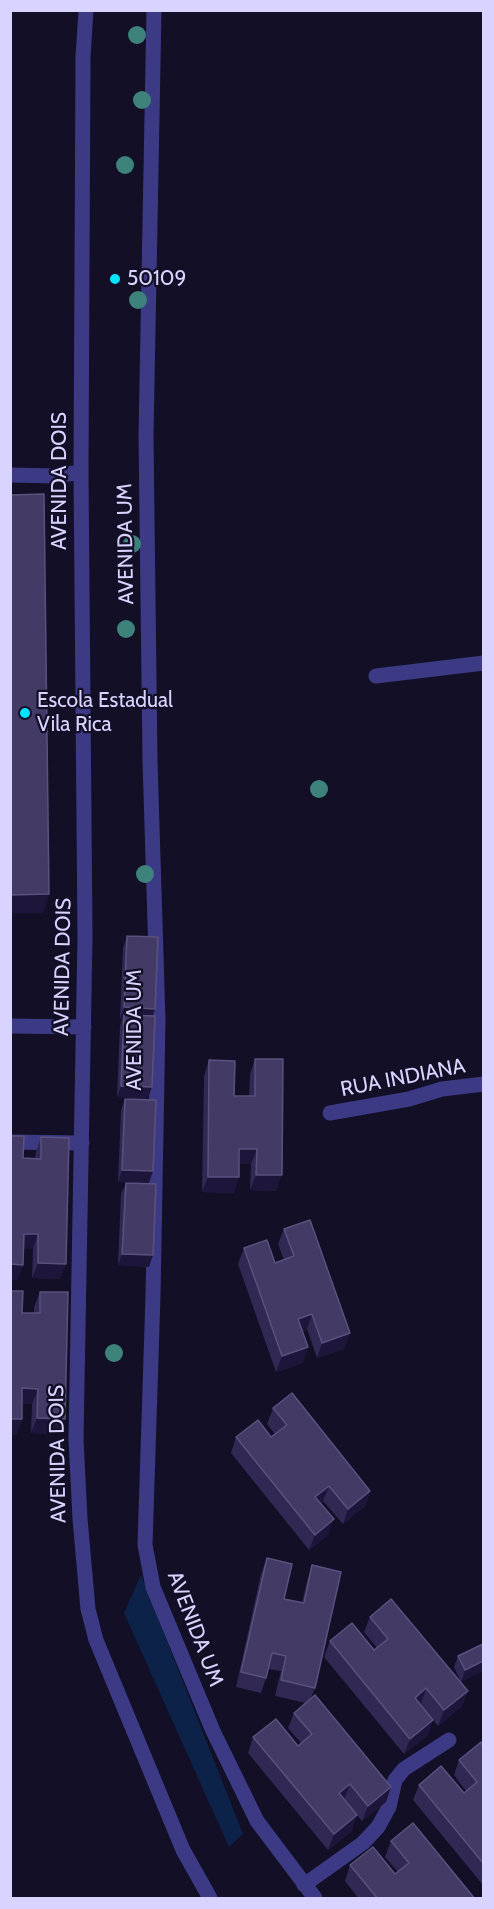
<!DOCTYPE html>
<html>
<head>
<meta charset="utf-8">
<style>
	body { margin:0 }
	#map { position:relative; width:494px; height:1909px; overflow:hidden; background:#130f26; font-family:Cabin,sans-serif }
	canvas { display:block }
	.frame { position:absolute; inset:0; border:12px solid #d9d4ff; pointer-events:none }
</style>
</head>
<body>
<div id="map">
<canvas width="494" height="1909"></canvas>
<div class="frame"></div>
</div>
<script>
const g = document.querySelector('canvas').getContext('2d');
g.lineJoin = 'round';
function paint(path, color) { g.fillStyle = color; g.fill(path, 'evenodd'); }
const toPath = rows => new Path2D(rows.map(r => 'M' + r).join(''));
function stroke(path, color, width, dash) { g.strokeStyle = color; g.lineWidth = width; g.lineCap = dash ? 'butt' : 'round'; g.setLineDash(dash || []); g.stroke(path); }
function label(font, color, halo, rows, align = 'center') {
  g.font = font + ' Cabin,sans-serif'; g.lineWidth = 4.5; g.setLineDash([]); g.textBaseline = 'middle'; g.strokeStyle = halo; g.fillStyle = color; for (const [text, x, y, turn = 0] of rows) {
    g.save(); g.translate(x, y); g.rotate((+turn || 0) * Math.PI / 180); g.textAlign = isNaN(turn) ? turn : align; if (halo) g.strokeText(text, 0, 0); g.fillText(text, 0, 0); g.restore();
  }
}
const water = toPath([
	[141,1575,243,1834,229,1847,124,1613]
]);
const minor = toPath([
	[86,10,83,57,81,472,85,937,76,1439,80,1519,88,1609,96,1640,183,1850,210,1898],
	[154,10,146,436,150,761,158,1020,153,1296,145,1545,153,1587,213,1731,257,1821,315,1898],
	[10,475,55,476,81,472],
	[376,676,484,663],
	[10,1026,84,1027],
	[330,1113,409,1099,442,1089,484,1084],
	[10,1142,82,1143],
	[304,1885,363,1843,378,1827,389,1807,395,1780,404,1769,449,1740]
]);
const trees = [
	[137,35],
	[142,100],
	[125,165],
	[138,300],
	[132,544],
	[126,629],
	[319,789],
	[145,874],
	[114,1353]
];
const wall = toPath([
	[127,936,155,1009,152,1016,148,1098,117,1097,120,1026,122,1019,120,1019,123,948],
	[255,1059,276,1191,250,1190,251,1164,239,1164,234,1193,202,1192,204,1076,209,1060,234,1096,249,1096,250,1074],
	[125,1099,149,1183,118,1182,121,1110],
	[10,1136,23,1158,35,1159,36,1152,41,1137,60,1279,32,1278,33,1249,23,1249,23,1265,17,1280,10,1280],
	[126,1183,149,1267,118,1265,121,1194],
	[284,1229,350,1333,344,1349,317,1358,307,1329,303,1331,303,1363,276,1372,238,1264,244,1248,275,1263,284,1260,278,1244],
	[40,1292,65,1419,59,1434,31,1433,32,1404,22,1404,22,1419,16,1435,22,1313,34,1313,34,1307],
	[273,1408,370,1491,365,1506,343,1524,323,1501,321,1503,328,1535,309,1550,231,1453,236,1437,271,1437,275,1434,267,1424],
	[267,1558,284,1599,302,1603,307,1581,312,1565,315,1688,311,1698,391,1787,386,1802,362,1821,344,1800,352,1831,328,1850,248,1753,253,1737,298,1746,301,1743,288,1728,294,1713,306,1703,275,1696,281,1671,268,1669,266,1678,261,1693,236,1687,261,1574],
	[370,1617,468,1691,462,1706,438,1726,421,1704,428,1735,404,1754,324,1657,330,1641,374,1650,377,1648,364,1632],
	[483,1644,461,1682,454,1667,458,1656],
	[483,1746,483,1885,413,1800,419,1785,464,1793,466,1791,454,1775,459,1760],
	[391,1841,475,1899,359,1899,345,1881,350,1865,395,1874,398,1872,385,1857]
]);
const shadedWall = toPath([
	[49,894,43,913,10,913,10,895],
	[124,1007,155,1009,151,1020,124,1015,122,1019,120,1019],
	[121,1086,152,1087,148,1098,117,1097],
	[239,1149,257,1149,251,1164,234,1164],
	[122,1170,153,1171,149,1183,118,1182],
	[256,1175,282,1175,276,1191,250,1190],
	[208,1177,239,1177,234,1193,202,1192],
	[24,1234,38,1234,33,1249,18,1249],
	[122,1254,153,1255,149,1267,118,1265],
	[38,1263,66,1264,60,1279,32,1278],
	[10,1264,23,1265,17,1280,10,1280],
	[312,1314,307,1329,293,1335,298,1319],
	[350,1333,344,1349,317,1358,322,1343],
	[308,1347,303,1363,276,1372,282,1356],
	[22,1388,38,1389,32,1404,17,1404],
	[37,1418,65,1419,59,1434,31,1433],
	[10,1419,22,1419,16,1435,10,1435],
	[329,1486,323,1501,310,1512,315,1497],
	[370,1491,365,1506,343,1524,348,1509],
	[334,1519,328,1535,309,1550,315,1535],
	[483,1661,483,1671,461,1682,465,1670],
	[426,1688,421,1704,415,1698],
	[468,1691,462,1706,438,1726,444,1710],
	[433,1720,428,1735,404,1754,410,1739],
	[350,1784,344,1800,339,1793],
	[391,1787,386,1802,362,1821,368,1806],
	[357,1815,352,1831,328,1850,334,1834]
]);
const building = toPath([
	[44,494,49,894,10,895,10,495,44,494],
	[127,936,158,937,155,1009,124,1007,127,936],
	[124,1015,155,1016,152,1087,121,1086,124,1015],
	[255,1059,283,1059,282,1175,256,1175,257,1149,239,1149,239,1177,208,1177,209,1060,235,1061,234,1096,255,1096,255,1059],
	[125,1099,156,1100,153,1171,122,1170,125,1099],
	[10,1136,24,1136,23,1158,41,1159,41,1137,69,1138,66,1264,38,1263,38,1234,24,1234,23,1265,10,1264,10,1136],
	[126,1183,156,1184,153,1255,122,1254,126,1183],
	[310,1220,350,1333,322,1343,312,1314,298,1319,308,1347,282,1356,244,1248,267,1240,275,1263,294,1256,284,1229,310,1220],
	[10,1291,23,1291,22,1313,40,1313,40,1292,68,1292,65,1419,37,1418,38,1389,22,1388,22,1419,10,1419,10,1291],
	[292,1393,370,1491,348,1509,329,1486,315,1497,334,1519,315,1535,236,1437,258,1420,271,1437,287,1425,273,1408,292,1393],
	[267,1558,292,1564,284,1599,304,1603,312,1565,341,1572,315,1688,281,1680,286,1656,272,1653,266,1678,241,1672,267,1558],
	[391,1599,468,1691,444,1710,426,1688,415,1698,433,1720,410,1739,330,1641,352,1623,374,1650,388,1639,370,1617,391,1599],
	[483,1644,483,1661,465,1670,458,1656,483,1644],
	[315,1695,391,1787,368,1806,350,1784,339,1793,357,1815,334,1834,253,1737,276,1719,298,1746,312,1734,294,1713,315,1695],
	[481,1742,483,1746,483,1863,419,1785,441,1766,464,1793,477,1782,459,1760,481,1742],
	[413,1823,475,1899,378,1899,350,1865,373,1847,395,1874,409,1863,391,1841,413,1823]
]);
const markers = [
	[115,279,6,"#00e5ff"],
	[25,713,6,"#00e5ff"]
];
const poiNames = [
	["50109",127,279],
	["Escola Estadual",37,701],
	["Vila Rica",37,725]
];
const streetNames = [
	["AVENIDA DOIS",60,481,-90],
	["AVENIDA UM",126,544,-91],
	["AVENIDA DOIS",63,967,-89],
	["AVENIDA UM",135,1030,-90],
	["RUA INDIANA",403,1078,-11],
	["AVENIDA DOIS",58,1454,-91],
	["AVENIDA UM",195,1629,69]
];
paint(water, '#0c2248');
stroke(minor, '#3d3a85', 15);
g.fillStyle = '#3d827b';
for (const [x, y] of trees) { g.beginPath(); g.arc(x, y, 9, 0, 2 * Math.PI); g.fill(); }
paint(wall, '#312854');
paint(shadedWall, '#1d163a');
paint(building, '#433a66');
stroke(building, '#5a527e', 1.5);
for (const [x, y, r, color] of markers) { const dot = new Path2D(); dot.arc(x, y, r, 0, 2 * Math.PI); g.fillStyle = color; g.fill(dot); stroke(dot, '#130f26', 2); }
label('21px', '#d9d4ff', '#130f26', poiNames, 'left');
label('21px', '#d9d4ff', '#130f26', streetNames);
</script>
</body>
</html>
